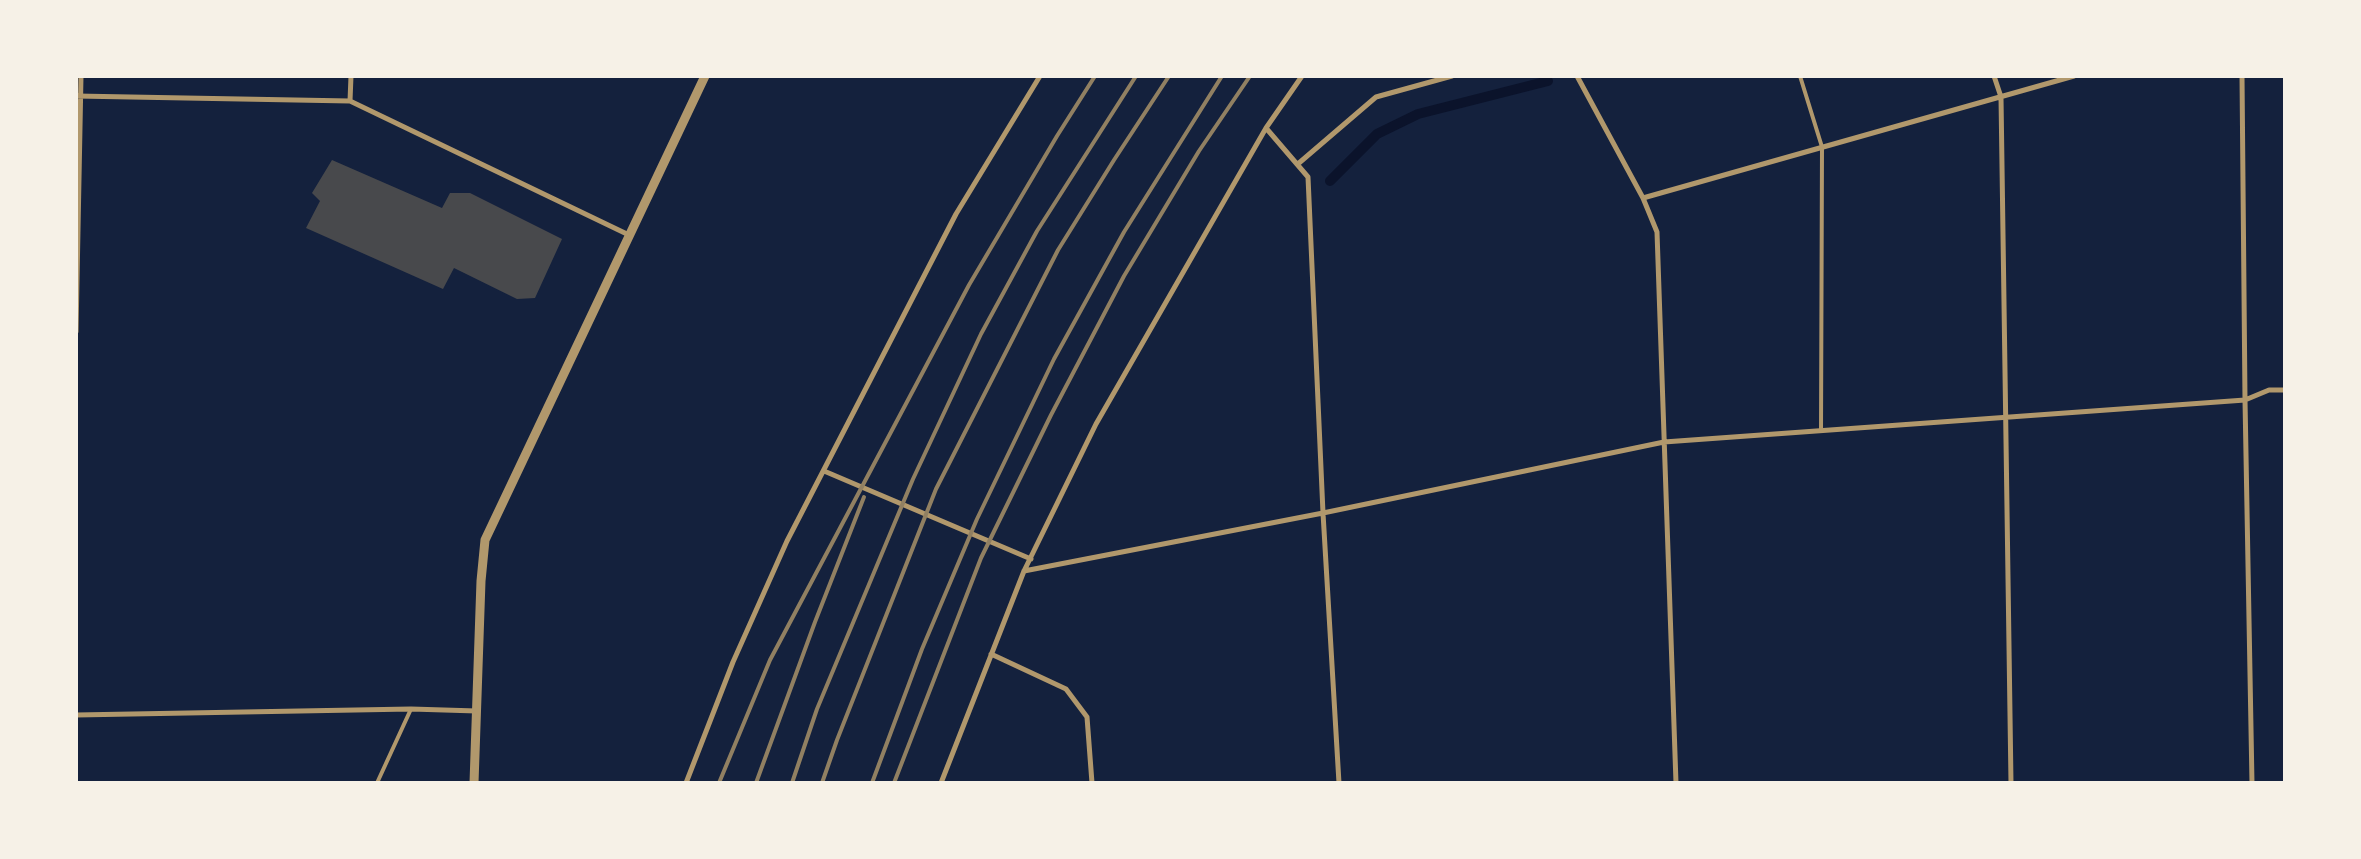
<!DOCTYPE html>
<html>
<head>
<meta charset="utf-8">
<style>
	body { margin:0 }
	#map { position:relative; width:2361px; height:859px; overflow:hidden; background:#14213d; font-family:"Crimson Pro",serif }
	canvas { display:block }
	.frame { position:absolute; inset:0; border:78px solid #f6f1e7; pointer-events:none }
</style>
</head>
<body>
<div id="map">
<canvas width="2361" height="859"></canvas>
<div class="frame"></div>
</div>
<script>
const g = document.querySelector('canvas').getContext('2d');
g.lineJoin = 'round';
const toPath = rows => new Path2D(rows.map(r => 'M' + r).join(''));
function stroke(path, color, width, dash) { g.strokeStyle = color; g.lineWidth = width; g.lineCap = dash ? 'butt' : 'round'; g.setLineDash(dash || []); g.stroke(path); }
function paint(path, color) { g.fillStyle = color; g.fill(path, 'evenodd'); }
const stream = toPath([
	[1330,181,1377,134,1418,114,1548,81]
]);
const building = toPath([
	[332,160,442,208,450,193,470,193,562,239,535,298,517,299,454,268,443,289,306,228,320,201,312,193]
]);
const service = toPath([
	[1800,76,1822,147,1821,431],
	[377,783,411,709]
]);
const minor = toPath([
	[1577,76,1643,198,1657,232,1676,783],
	[1994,76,2001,97,2011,783],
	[2242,76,2245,400,2252,783],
	[76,96,350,101,629,235],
	[350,101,351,76],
	[1266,128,1308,177,1323,513,1339,783],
	[1299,163,1376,97,1452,76],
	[1643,198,2074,76],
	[76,332,81,76],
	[824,471,1031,559],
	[1024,571,1323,513,1664,442,2245,400,2269,390,2285,390],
	[991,654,1066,689,1087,717,1092,783],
	[76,715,411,709,477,711],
	[686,783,733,662,787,541,956,214,1040,76],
	[941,783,1024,571,1096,424,1266,128,1302,76]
]);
const tertiary = toPath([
	[474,783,481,581,485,540,705,76]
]);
const rail = toPath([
	[719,783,770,660,969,285,1057,136,1095,76],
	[756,783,815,622,864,497],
	[792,783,817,709,913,479,981,334,1037,231,1136,76],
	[822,783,837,740,936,489,1058,250,1114,160,1169,76],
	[872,783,922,649,977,519,1054,359,1124,232,1222,76],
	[894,783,981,558,1051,415,1124,276,1199,151,1250,76]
]);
stroke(stream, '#0b132b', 10);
paint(building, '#48494c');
stroke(service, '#b1986c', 4);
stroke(minor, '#b1986c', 5);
stroke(tertiary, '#b1986c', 9);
stroke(rail, '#918062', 4);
</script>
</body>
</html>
